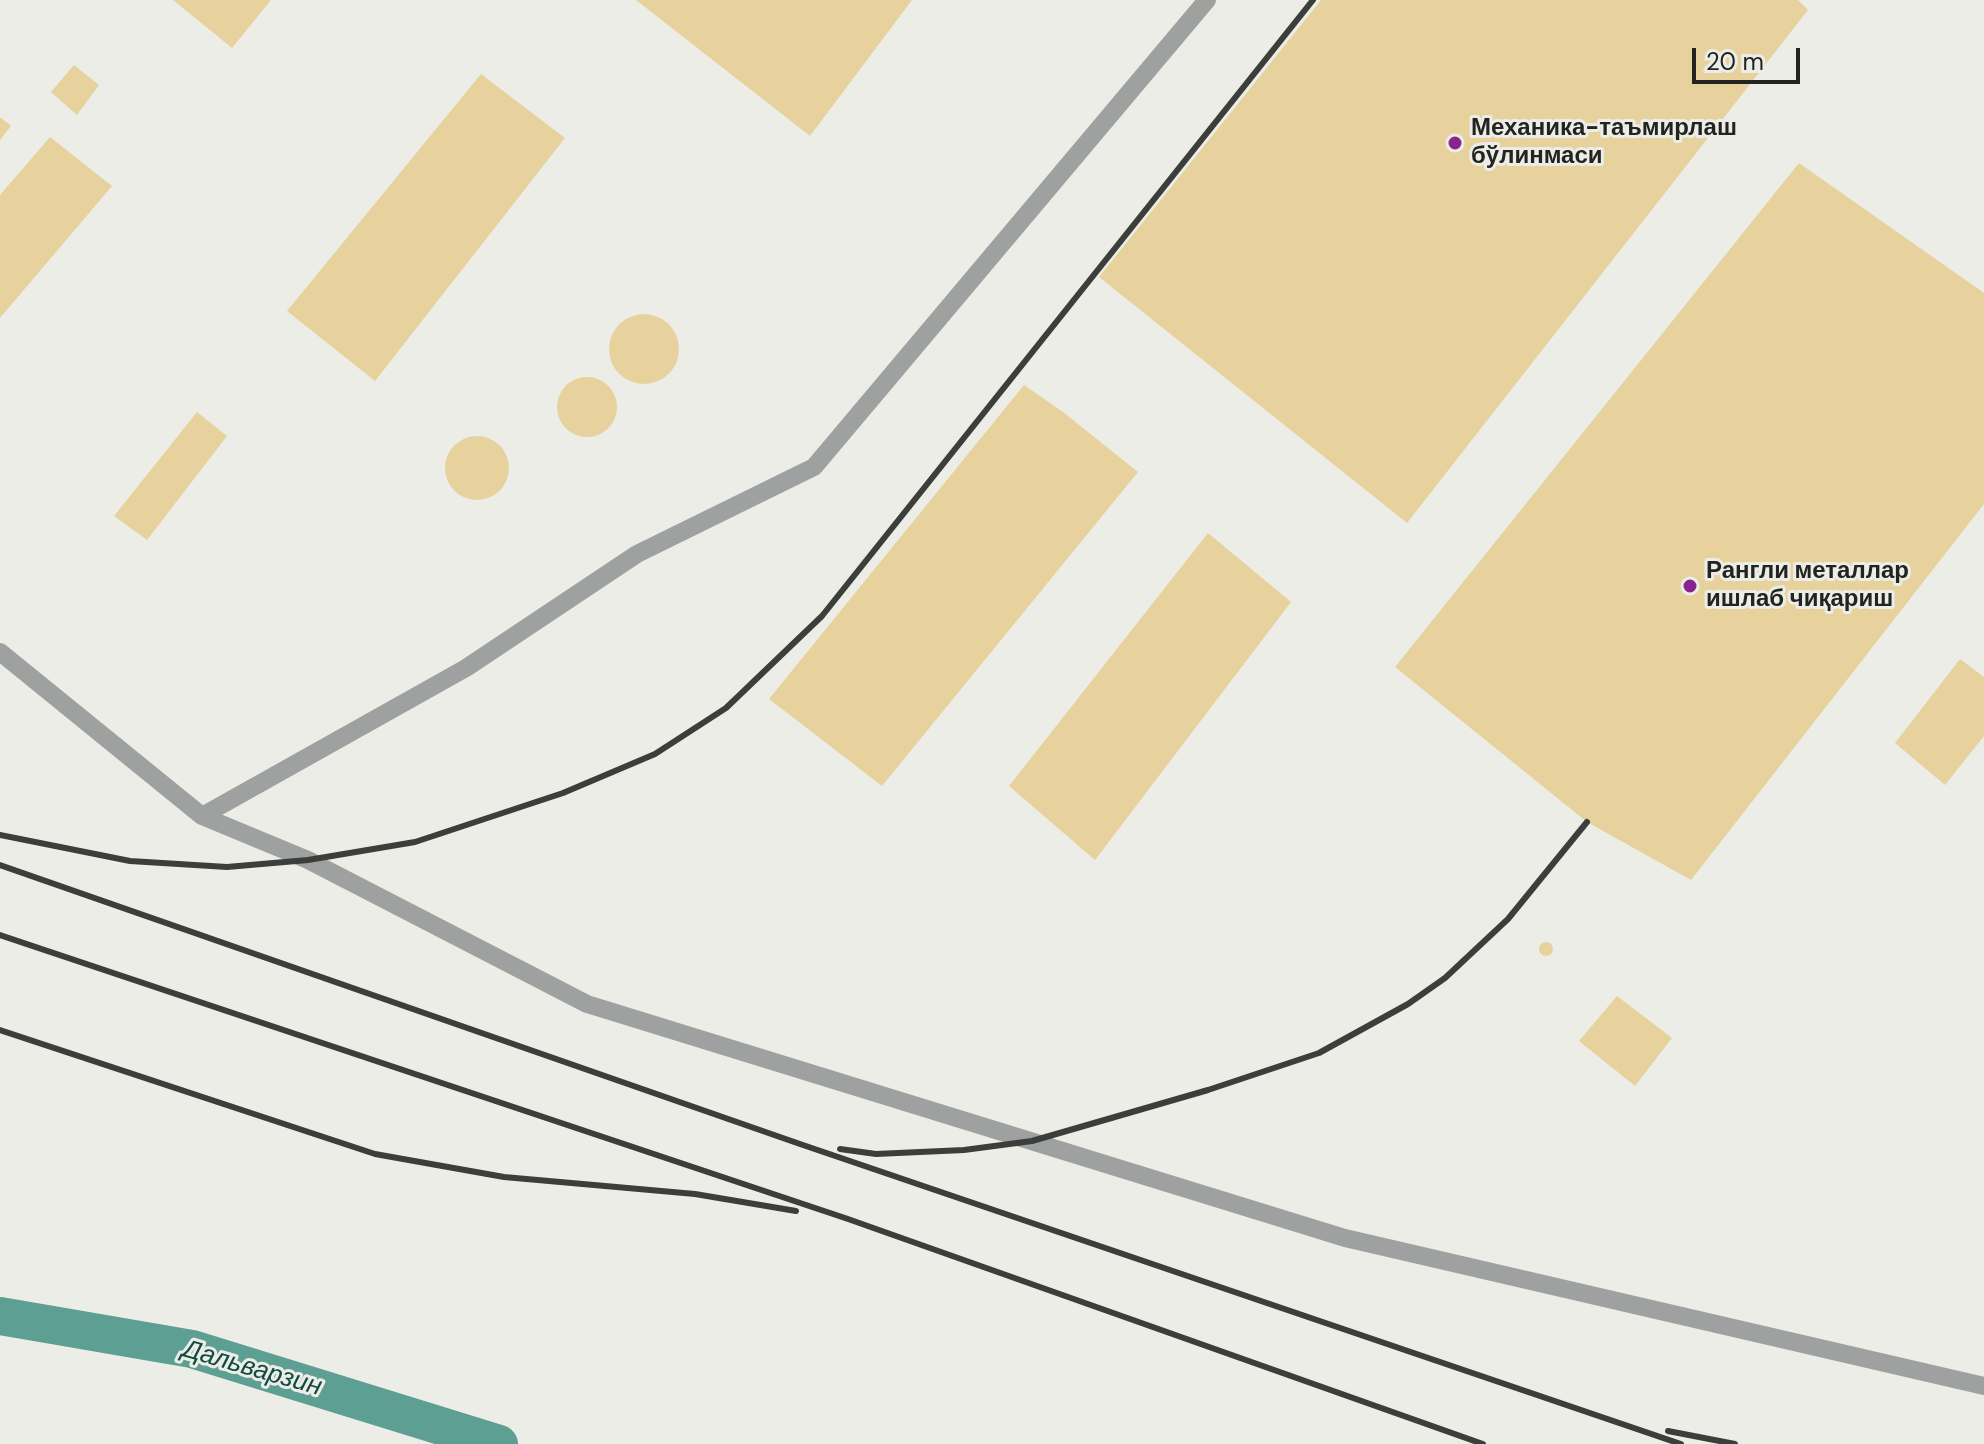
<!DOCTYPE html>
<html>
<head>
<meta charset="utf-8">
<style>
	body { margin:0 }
	#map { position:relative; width:1984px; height:1444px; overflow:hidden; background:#ebede6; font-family:"DM Sans",sans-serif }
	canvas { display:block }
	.scale { position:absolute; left:1692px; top:48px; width:108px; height:36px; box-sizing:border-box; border:4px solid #232422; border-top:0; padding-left:10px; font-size:24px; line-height:28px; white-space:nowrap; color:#232422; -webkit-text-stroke:6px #ebede6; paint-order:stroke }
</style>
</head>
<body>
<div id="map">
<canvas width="1984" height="1444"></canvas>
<div class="scale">20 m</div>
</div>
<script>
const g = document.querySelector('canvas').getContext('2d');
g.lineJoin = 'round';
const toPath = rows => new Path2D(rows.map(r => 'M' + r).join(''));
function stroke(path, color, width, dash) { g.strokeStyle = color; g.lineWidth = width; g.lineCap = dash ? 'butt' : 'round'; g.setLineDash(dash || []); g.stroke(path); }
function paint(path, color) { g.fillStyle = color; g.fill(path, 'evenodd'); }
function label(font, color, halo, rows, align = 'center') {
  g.font = font + ' "DM Sans",sans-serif'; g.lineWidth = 6; g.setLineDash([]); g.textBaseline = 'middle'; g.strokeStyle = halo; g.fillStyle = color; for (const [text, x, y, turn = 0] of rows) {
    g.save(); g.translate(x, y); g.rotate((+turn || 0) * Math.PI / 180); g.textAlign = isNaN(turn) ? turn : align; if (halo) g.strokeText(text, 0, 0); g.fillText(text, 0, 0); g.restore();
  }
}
const canal = toPath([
	[0,1316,192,1349,499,1444]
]);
const building = toPath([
	[173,0,271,0,232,48],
	[636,0,912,0,810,136],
	[1321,0,1798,0,1808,10,1407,523,1099,277],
	[74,65,99,85,77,115,51,92],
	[481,74,565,138,375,381,287,311],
	[0,117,11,126,0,140],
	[50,137,112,186,0,318,0,195],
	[1799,163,1984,293,1984,504,1691,880,1587,822,1395,667],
	'609 349a35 35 0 1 1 70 0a35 35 0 1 1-70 0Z',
	'557 407a30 30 0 1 1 60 0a30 30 0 1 1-60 0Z',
	[1024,385,1063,412,1138,472,882,786,769,699],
	[197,412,227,436,147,540,114,516],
	'445 468a32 32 0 1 1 64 0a32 32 0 1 1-64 0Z',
	[1208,533,1291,602,1095,860,1009,786],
	[1960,659,1984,677,1984,736,1945,785,1895,743],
	'1539 949a7 7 0 1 1 14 0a7 7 0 1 1-14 0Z',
	[1617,996,1672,1038,1635,1086,1579,1041]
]);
const service = toPath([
	[0,652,202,816,308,860,587,1004,1345,1238,1984,1386],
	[202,816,466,668,637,554,814,467,1207,0]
]);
const rail = toPath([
	[0,835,130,861,227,867,308,860,415,842,563,793,655,754,726,708,822,616,1313,0],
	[0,865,800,1144,1681,1444],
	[0,935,848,1219,1483,1444],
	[0,1030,375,1154,504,1177,695,1194,796,1211],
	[840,1149,876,1154,964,1150,1032,1141,1208,1090,1319,1053,1408,1004,1445,978,1508,919,1587,822],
	[1668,1431,1735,1444]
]);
const markers = [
	[1455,143,8,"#88248c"],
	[1690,586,8,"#88248c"]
];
const poiNames = [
	["Механика-таъмирлаш",1471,129],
	["бўлинмаси",1471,157],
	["Рангли металлар",1706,572],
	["ишлаб чиқариш",1706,600]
];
const waterNames = [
	["Дальварзин",252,1369,16]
];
stroke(canal, '#5d9f92', 38);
paint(building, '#e7d29e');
stroke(service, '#9ea19f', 18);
stroke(rail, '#3c3e3b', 6);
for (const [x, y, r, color] of markers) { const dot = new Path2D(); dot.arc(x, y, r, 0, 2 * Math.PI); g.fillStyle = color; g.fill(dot); stroke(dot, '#ebede6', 3); }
label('bold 24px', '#232422', '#ebede6', poiNames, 'left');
label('italic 26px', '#104b42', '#ebede6', waterNames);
</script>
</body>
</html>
